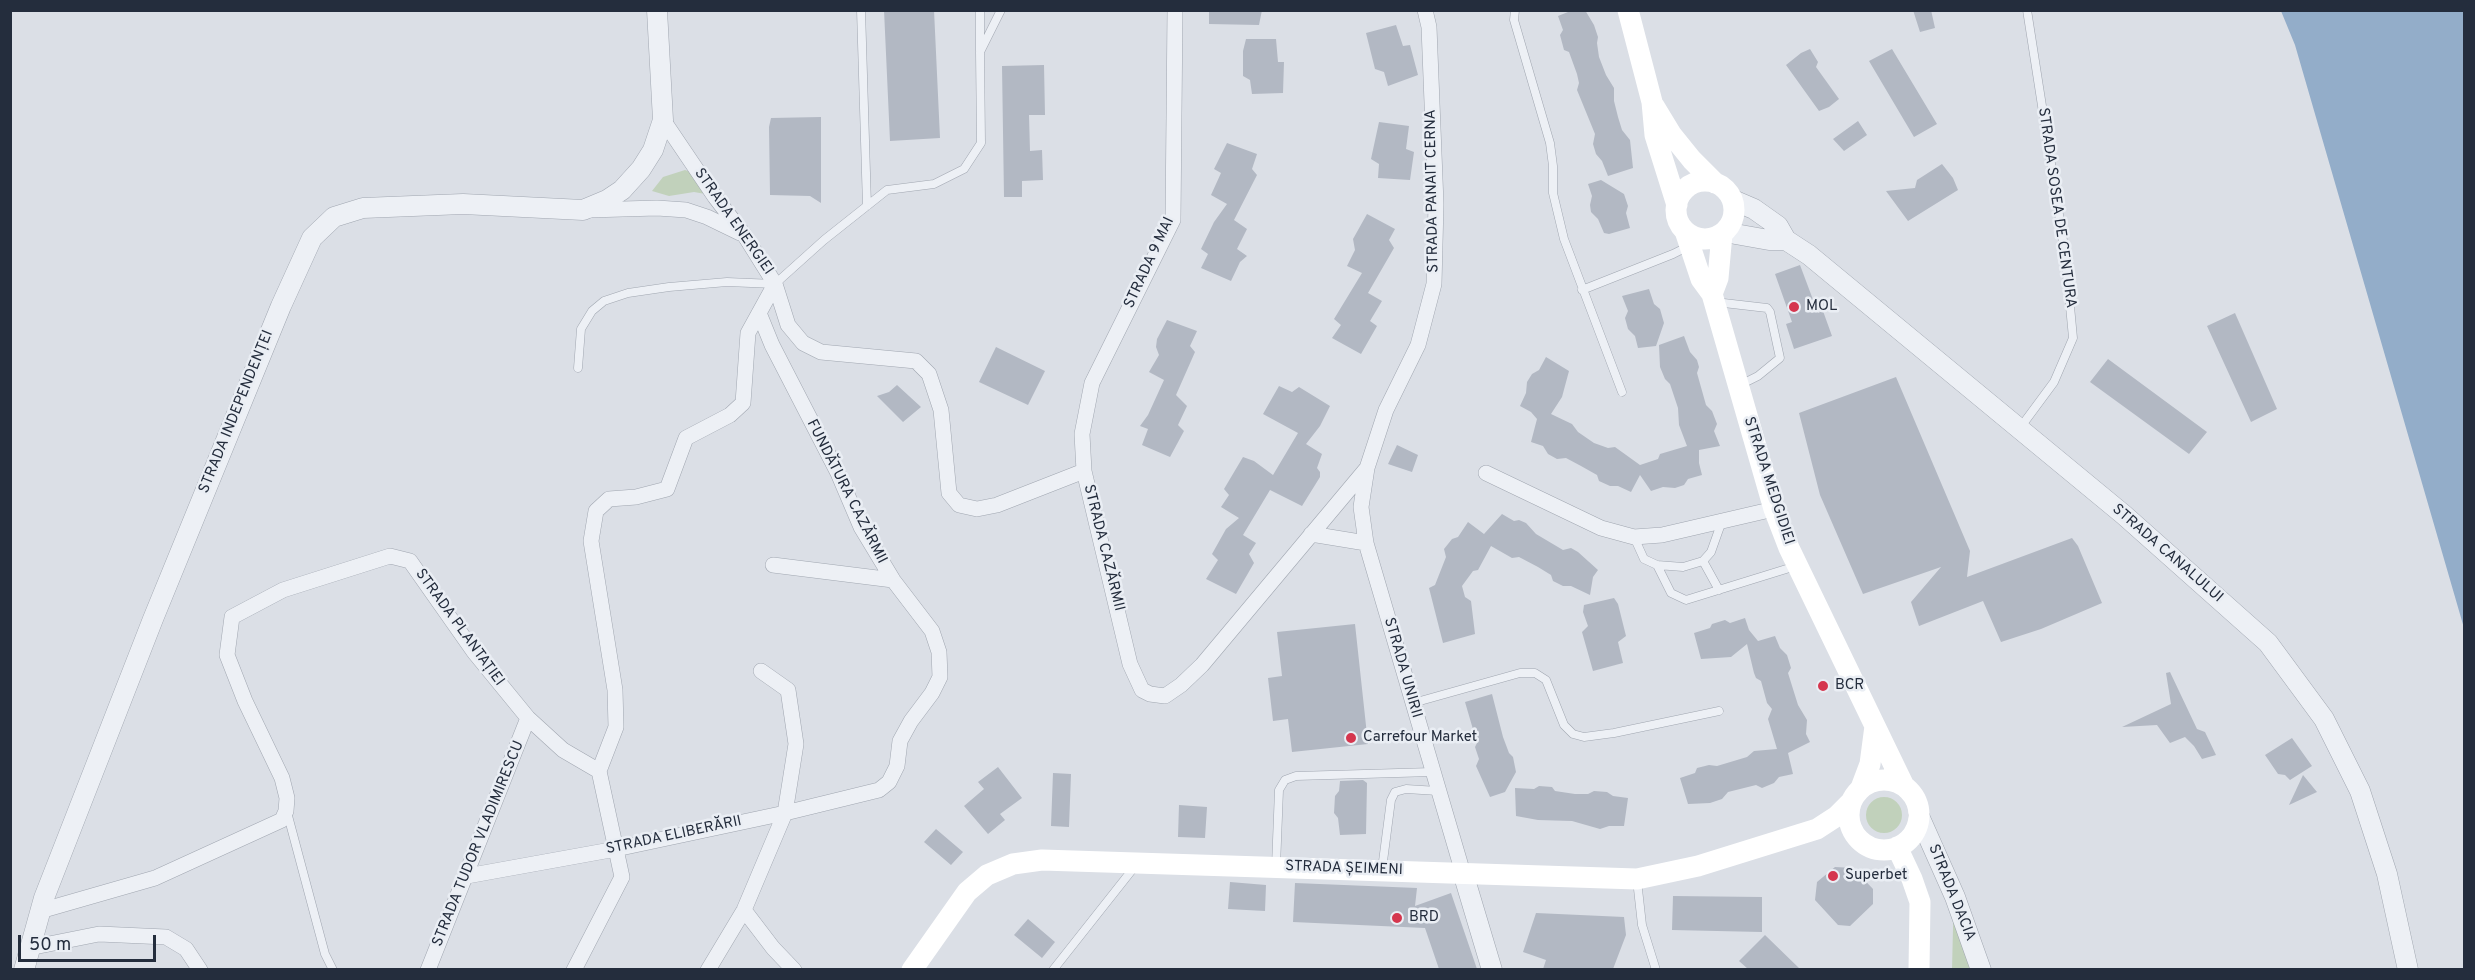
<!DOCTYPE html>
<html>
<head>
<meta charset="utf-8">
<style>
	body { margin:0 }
	#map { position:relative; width:2475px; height:980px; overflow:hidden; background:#dbdfe6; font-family:Overpass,sans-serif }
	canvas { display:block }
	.frame { position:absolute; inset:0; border:12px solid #242d3d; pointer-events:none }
	.scale { position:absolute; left:18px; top:935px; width:138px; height:27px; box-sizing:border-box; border:3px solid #242d3d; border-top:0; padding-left:8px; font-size:18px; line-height:21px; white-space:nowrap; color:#242d3d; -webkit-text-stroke:4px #eaeef4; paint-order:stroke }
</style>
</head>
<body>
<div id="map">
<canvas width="2475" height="980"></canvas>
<div class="frame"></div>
<div class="scale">50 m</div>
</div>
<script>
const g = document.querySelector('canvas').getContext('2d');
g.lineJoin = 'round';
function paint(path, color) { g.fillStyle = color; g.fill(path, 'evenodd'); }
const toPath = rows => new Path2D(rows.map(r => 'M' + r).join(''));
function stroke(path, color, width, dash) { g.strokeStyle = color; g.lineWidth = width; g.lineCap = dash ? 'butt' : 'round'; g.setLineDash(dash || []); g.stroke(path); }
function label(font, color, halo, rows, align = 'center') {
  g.font = font + ' Overpass,sans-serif'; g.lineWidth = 5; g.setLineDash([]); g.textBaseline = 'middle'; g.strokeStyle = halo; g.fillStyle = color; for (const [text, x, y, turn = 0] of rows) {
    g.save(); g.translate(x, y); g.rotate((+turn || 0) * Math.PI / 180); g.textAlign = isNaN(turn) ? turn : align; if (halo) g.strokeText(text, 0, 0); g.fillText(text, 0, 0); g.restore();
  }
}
const green = toPath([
	[685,170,704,177,711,195,694,192,669,196,652,191,663,177],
	'1866 815a18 18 0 1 1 36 0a18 18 0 1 1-36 0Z',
	[1954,886,1982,969,1952,970]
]);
const water = toPath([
	[2281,11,2464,11,2464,628,2295,45]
]);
const building = toPath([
	[884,10,934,10,940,138,890,141],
	[1209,10,1262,10,1259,25,1209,24],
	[1573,10,1585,10,1594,25,1598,37,1597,43,1599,57,1606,75,1614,88,1614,101,1618,117,1622,130,1630,140,1633,168,1608,176,1602,161,1596,154,1593,144,1595,134,1577,90,1579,83,1577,74,1569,52,1564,50,1560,35,1563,30,1558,16],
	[1913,10,1931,10,1935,28,1920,32],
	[1396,25,1403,46,1410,45,1418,75,1388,86,1384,72,1375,69,1366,33],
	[1246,39,1276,39,1278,62,1284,62,1283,93,1252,94,1250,80,1243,76,1243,51],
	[1810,49,1818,62,1816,67,1839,99,1829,107,1819,111,1786,65,1801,53],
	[1892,49,1937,124,1914,137,1869,61],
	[1044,65,1045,115,1029,115,1030,151,1042,150,1043,180,1022,181,1022,197,1004,197,1002,66],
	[821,117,821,203,810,196,770,195,769,127,771,118],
	[1858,121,1867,135,1844,151,1833,139],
	[1379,122,1409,126,1406,149,1414,152,1410,180,1378,178,1379,164,1371,159],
	[1227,143,1257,154,1252,169,1257,175,1234,220,1247,229,1237,249,1247,256,1240,262,1231,281,1201,268,1208,254,1201,249,1214,222,1227,204,1211,195,1221,173,1214,169],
	[1942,164,1953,178,1958,190,1908,221,1886,191,1915,188,1917,180],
	[1601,180,1624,194,1628,206,1626,213,1630,228,1609,234,1604,233,1598,219,1591,212,1590,205,1592,196,1588,184],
	[1367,214,1395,229,1389,240,1394,248,1368,293,1382,301,1370,321,1377,326,1361,354,1332,338,1341,325,1334,319,1362,273,1347,266,1355,250,1353,239],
	[1800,265,1818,313,1823,311,1832,336,1794,349,1786,324,1792,322,1775,274],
	[1649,289,1654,304,1660,309,1664,323,1656,346,1638,348,1635,336,1628,329,1625,318,1628,311,1622,296],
	[2235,313,2277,409,2251,422,2207,326],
	[1167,320,1197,331,1190,346,1195,352,1176,395,1187,406,1178,425,1184,431,1170,457,1142,445,1148,429,1140,426,1148,415,1164,380,1149,372,1159,355,1156,347,1157,339],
	[1684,336,1690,352,1697,360,1699,367,1697,373,1706,405,1712,411,1717,424,1714,431,1720,446,1699,450,1699,463,1702,475,1688,479,1684,485,1675,488,1663,487,1651,491,1640,475,1631,492,1618,486,1610,486,1599,481,1597,475,1581,466,1566,458,1557,459,1548,454,1543,446,1531,442,1537,419,1531,412,1520,406,1526,393,1527,382,1532,374,1539,370,1546,357,1569,371,1562,397,1551,414,1572,424,1578,432,1594,443,1608,448,1615,447,1640,465,1658,459,1660,454,1687,446,1679,425,1678,408,1670,384,1665,379,1660,367,1659,345],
	[996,347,1045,371,1028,405,979,382],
	[2108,359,2207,432,2189,454,2090,382],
	[1896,377,1970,551,1967,577,2072,538,2078,546,2102,603,2041,629,2001,642,1983,601,1919,626,1911,602,1941,567,1863,594,1820,495,1799,413],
	[897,385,921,407,903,422,877,396,889,392],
	[1279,386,1292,392,1299,387,1330,406,1320,426,1306,444,1322,454,1317,468,1320,472,1320,477,1302,506,1270,490,1243,535,1256,543,1249,554,1254,563,1236,594,1206,579,1218,560,1212,554,1226,529,1239,518,1221,507,1229,495,1224,489,1243,457,1254,461,1273,475,1298,433,1263,414],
	[1397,445,1418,455,1412,472,1388,464],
	[1502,514,1514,521,1519,520,1526,523,1536,534,1563,550,1571,548,1578,552,1598,570,1593,577,1590,595,1571,586,1563,586,1553,581,1551,575,1538,567,1519,557,1512,558,1491,546,1478,570,1473,571,1462,586,1465,597,1471,601,1475,634,1443,643,1429,588,1435,585,1446,557,1444,549,1452,539,1458,537,1468,522,1484,534],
	[1614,598,1618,604,1626,636,1618,642,1623,663,1593,671,1582,632,1588,626,1583,612,1584,605],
	[1745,618,1749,630,1758,641,1775,636,1780,648,1787,655,1791,668,1788,673,1798,705,1807,720,1806,734,1810,742,1788,753,1793,774,1779,777,1774,783,1762,788,1756,785,1728,792,1722,799,1710,803,1688,804,1680,778,1695,773,1697,768,1709,765,1717,766,1747,757,1754,751,1777,749,1768,719,1772,709,1767,703,1761,681,1756,678,1754,673,1747,644,1731,657,1701,659,1694,633,1710,628,1712,624,1725,620,1730,623],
	[1355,624,1368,744,1292,752,1288,719,1273,721,1268,678,1282,676,1277,632],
	[2170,672,2197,729,2205,732,2216,755,2202,759,2194,746,2185,737,2170,743,2157,725,2122,727,2171,704,2166,673],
	[1492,694,1503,737,1509,753,1513,757,1516,772,1505,792,1490,797,1476,766,1479,759,1475,747,1477,743,1465,702],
	[2292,738,2312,766,2290,780,2285,775,2278,774,2265,755],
	[998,767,1022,798,1000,814,1005,820,988,834,964,806,984,789,978,782],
	[1053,773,1071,774,1069,827,1051,826],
	[2303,775,2317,792,2289,805],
	[1363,780,1367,783,1366,834,1340,835,1338,818,1334,813,1335,796,1339,791,1340,781],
	[1539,786,1552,787,1555,791,1575,794,1588,794,1594,791,1607,792,1613,796,1628,798,1624,826,1609,826,1600,829,1572,821,1538,820,1516,816,1515,788,1534,789],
	[1179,805,1207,807,1205,838,1178,837],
	[936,829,963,852,951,865,924,842],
	[1835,867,1853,868,1873,889,1873,904,1850,926,1838,925,1815,900,1817,882],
	[1230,882,1266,885,1265,911,1228,909],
	[1295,883,1417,888,1415,906,1451,893,1477,969,1439,969,1425,928,1293,922],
	[1673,896,1762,897,1762,932,1672,930],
	[1536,913,1624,917,1626,935,1613,969,1543,969,1546,960,1523,952],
	[1028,919,1055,942,1042,958,1014,935],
	[1765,935,1800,969,1748,969,1739,961]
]);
const service = toPath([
	[861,10,867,206],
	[1515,10,1514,20,1550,143,1553,166,1553,193,1564,239,1622,392],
	[980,51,980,10],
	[1582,290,1673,254,1703,239],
	[1715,302,1767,308,1770,312,1780,358,1758,376,1740,385],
	[578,368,581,329,592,311,604,301,628,293,669,287,727,282,775,284,824,240,887,190,934,184,964,169,981,143,980,52,1001,10],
	[2020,428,2054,382,2073,338,2065,253,2027,10],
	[1634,537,1644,559,1657,565,1683,567,1703,561,1711,552,1722,521],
	[1703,561,1719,590],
	[1657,565,1671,593,1686,600,1796,566],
	[1413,703,1520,673,1535,673,1546,680,1564,725,1573,734,1584,737,1614,733,1719,711],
	[287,812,325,954,333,970],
	[1276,866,1279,790,1285,780,1296,776,1432,772],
	[1382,869,1391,800,1395,792,1406,789,1438,791],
	[1637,880,1642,925,1656,970],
	[1053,970,1136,865]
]);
const minor = toPath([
	[1425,10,1429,27,1436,204,1434,284,1418,345,1386,410,1367,468,1361,507,1366,543,1463,873],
	[663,120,715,197,745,236,775,284,788,325,803,343,821,352,916,361,929,374,941,410,949,493,959,505,977,509,997,505,1084,471,1130,664,1142,690,1150,694,1165,696,1181,685,1202,665,1367,468],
	[589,210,657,208,686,210,707,217,740,233],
	[1084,471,1082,434,1092,383,1173,220,1175,10],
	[1486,473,1601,528,1634,537,1662,535,1774,509],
	[1311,534,1366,543],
	[773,565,893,580],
	[599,771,616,727,615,690,591,541,596,511,609,499,636,497,667,489,686,438,730,415,743,403,748,333,775,284],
	[467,876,616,849,785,813,879,790,889,782,897,766,900,741,911,721,932,693,940,677,939,652,932,631,893,580,861,527,838,473,772,345,759,313],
	[744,910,773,948,794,970],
	[40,911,155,878,282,820,286,811,287,798,282,778,245,701,227,655,232,617,283,590,390,556,410,561,474,652,528,718,563,750,599,771,622,877,574,970],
	[29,948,99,934,166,937,186,949,200,970],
	[428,970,528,718],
	[708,970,744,910,785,813,796,744,788,690,761,671]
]);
const tertiary = toPath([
	[1733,200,1754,209,1778,226,1786,240,1809,255,2124,515,2268,643,2324,719,2360,791,2387,874,2408,970],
	[1724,232,1769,240,1786,240],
	[1919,816,1955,897,1981,970],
	[1463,873,1492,970],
	[24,970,44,898,153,619,281,306,312,238,334,217,363,208,463,204,583,210,607,200,622,190,641,169,653,150,663,120,657,10]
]);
const secondary = toPath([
	[1628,10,1652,102,1655,135,1677,205],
	[1654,106,1671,134,1692,160,1715,183],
	'1676 210a29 29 0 1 1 58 0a29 29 0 1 1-58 0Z',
	[1685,231,1701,279,1712,294,1774,509,1789,548,1904,786],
	[1712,294,1718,278,1722,234],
	'1849 815a35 35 0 1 1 70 0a35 35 0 1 1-70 0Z',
	[1861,788,1870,764,1875,726],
	[1897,847,1912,879,1920,902,1919,970],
	[912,970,967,892,987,875,1013,864,1042,860,1637,879,1698,866,1817,829,1837,816,1850,803]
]);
const markers = [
	[1794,307,6,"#d5364e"],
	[1823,686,6,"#d5364e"],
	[1351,738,6,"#d5364e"],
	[1833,876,6,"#d5364e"],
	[1397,918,6,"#d5364e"]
];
const streetNames = [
	["STRADA PANAIT CERNA",1433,191,-91],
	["STRADA SOSEA DE CENTURA",2056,208,82],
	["STRADA ENERGIEI",733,222,55],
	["STRADA 9 MAI",1150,263,-65],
	["STRADA INDEPENDENȚEI",237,412,-68],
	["STRADA MEDGIDIEI",1768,481,72],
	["FUNDĂTURA CAZĂRMII",846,492,63],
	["STRADA CAZĂRMII",1103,548,76],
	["STRADA CANALULUI",2167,554,41],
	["STRADA PLANTAȚIEI",459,628,54],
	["STRADA UNIRII",1402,668,74],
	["STRADA ELIBERĂRII",674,836,-12],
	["STRADA TUDOR VLADIMIRESCU",479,844,-68],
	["STRADA ȘEIMENI",1344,869,2],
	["STRADA DACIA",1951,893,68]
];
const poiNames = [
	["MOL",1806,307],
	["BCR",1835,686],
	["Carrefour Market",1363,738],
	["Superbet",1845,876],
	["BRD",1409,918]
];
paint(green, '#c1d1bb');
paint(water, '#93adc9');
paint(building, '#b2b8c3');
stroke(service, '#a0a6b0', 9);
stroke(minor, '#a0a6b0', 16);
stroke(tertiary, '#a0a6b0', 21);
stroke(service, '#edf0f5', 8);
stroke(minor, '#edf0f5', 15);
stroke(tertiary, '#edf0f5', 20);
stroke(secondary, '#fff', 21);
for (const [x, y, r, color] of markers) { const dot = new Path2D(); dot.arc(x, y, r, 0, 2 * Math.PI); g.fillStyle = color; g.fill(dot); stroke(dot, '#eaeef4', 2); }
label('15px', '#242d3d', '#eaeef4', streetNames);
label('15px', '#242d3d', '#eaeef4', poiNames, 'left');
</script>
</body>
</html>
